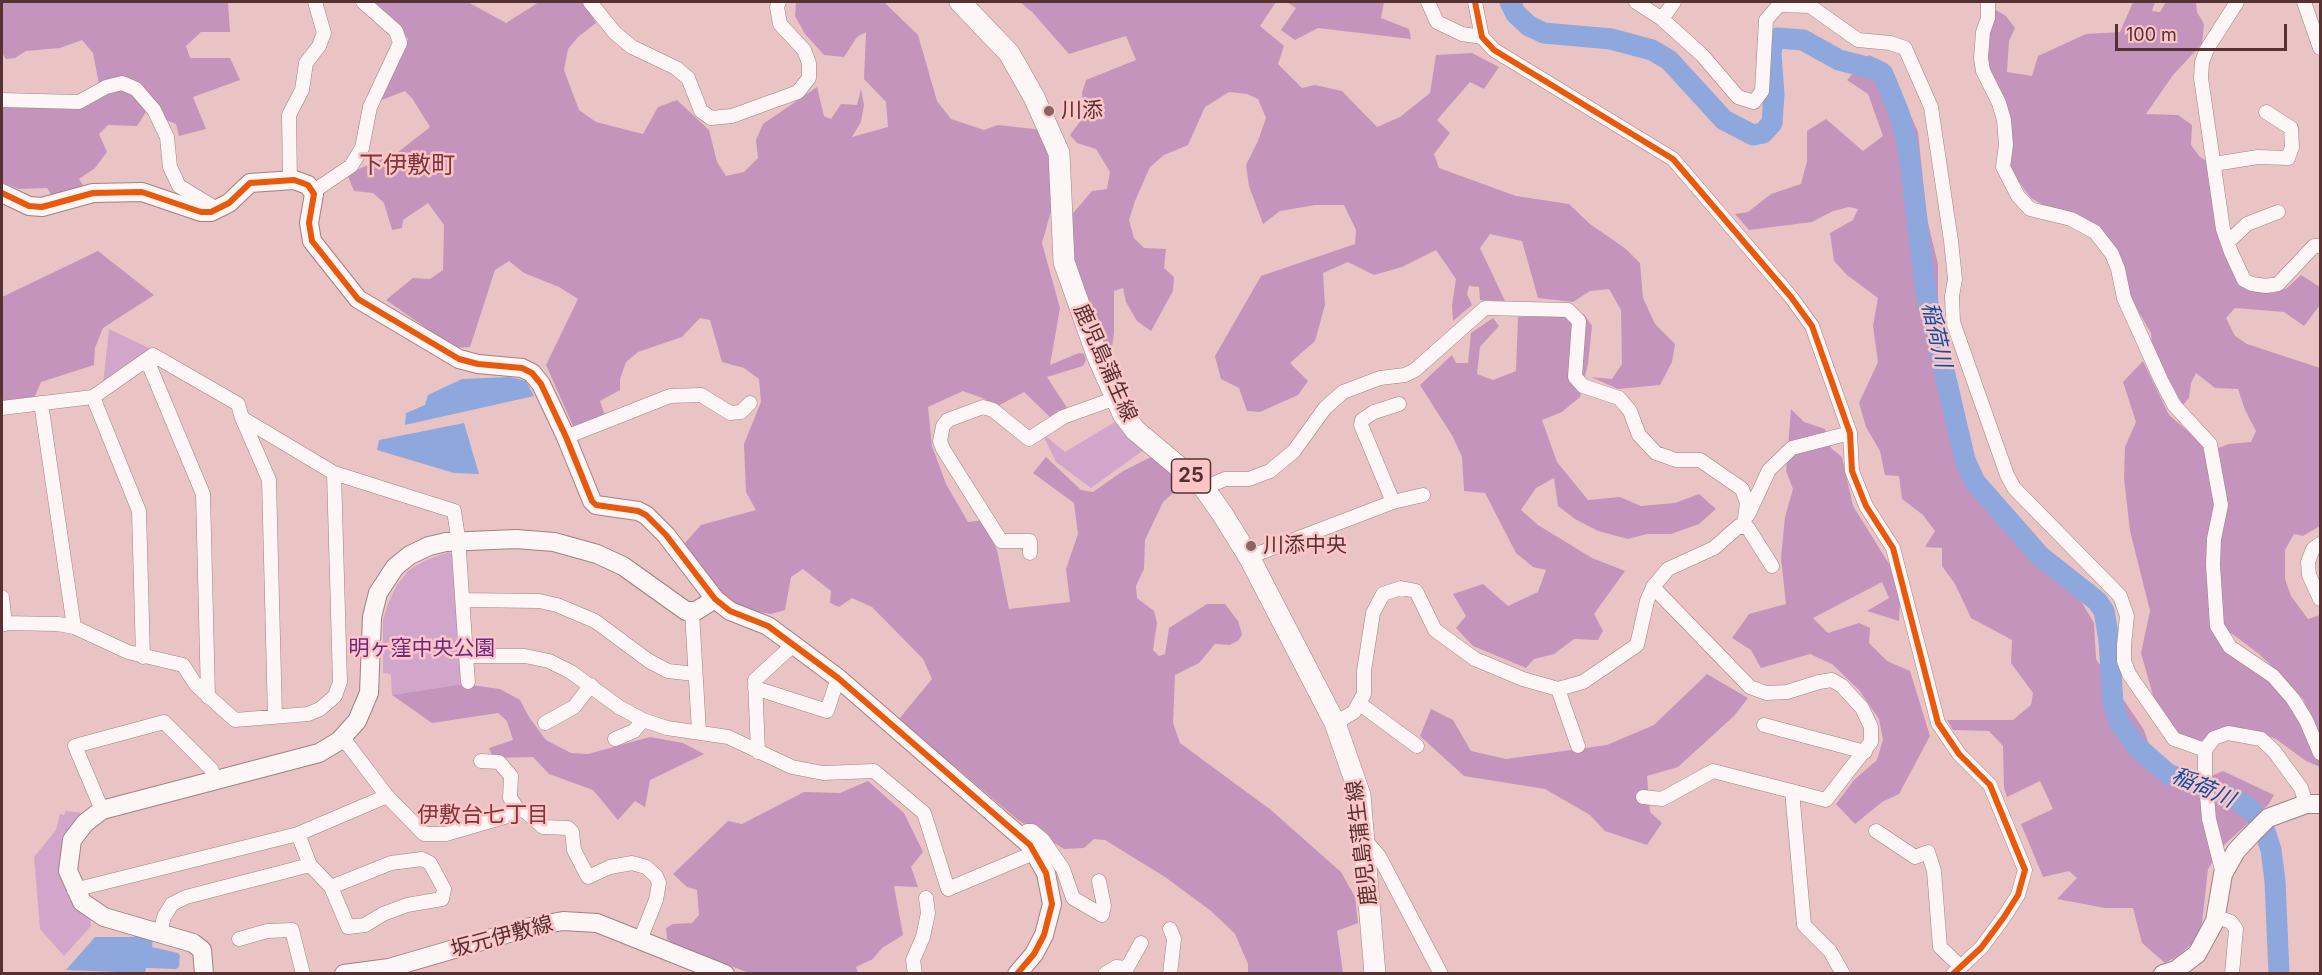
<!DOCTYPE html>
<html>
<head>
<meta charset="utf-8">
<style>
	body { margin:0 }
	#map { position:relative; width:2322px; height:975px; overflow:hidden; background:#eac4c4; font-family:Inter,sans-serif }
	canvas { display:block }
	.frame { position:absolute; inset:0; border:3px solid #553132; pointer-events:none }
	.scale { position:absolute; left:2115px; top:24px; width:172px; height:27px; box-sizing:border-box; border:3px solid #553132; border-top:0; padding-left:8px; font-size:18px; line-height:21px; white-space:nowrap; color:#553132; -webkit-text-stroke:4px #fcc6c7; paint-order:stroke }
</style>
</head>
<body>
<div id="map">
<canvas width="2322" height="975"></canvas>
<div class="frame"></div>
<div class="scale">100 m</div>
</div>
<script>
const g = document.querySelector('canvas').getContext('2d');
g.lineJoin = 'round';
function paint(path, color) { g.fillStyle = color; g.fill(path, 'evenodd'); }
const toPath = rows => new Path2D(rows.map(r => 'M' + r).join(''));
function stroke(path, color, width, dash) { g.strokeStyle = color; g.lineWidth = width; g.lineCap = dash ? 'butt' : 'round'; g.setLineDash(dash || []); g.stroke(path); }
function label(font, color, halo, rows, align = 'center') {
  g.font = font + ' Inter,"Noto Sans JP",sans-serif'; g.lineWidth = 5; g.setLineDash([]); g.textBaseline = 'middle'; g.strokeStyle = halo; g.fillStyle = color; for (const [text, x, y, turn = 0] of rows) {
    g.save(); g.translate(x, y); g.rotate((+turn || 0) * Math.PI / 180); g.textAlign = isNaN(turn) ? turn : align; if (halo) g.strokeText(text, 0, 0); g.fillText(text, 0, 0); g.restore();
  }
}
const green = toPath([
	[109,329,151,349,103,384],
	[1115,422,1145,449,1091,488,1056,462,1042,433,1065,452],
	[449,552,454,556,463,684,392,695,391,674,383,673,383,620,388,604,397,585,409,570,426,560],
	[66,811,83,813,64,840,61,873,73,903,90,917,91,926,64,956,40,929,34,857,56,830,60,814,64,815]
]);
const forest = toPath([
	[2,2,228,2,230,32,201,32,186,46,190,58,230,58,240,80,193,97,206,129,179,136,176,124,166,120,151,104,137,126,108,125,99,134,107,152,95,168,79,179,86,190,53,197,47,188,19,189,2,182,2,103,80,104,99,85,93,53,82,40,60,48,26,51,15,58,6,59,2,53],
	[374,2,468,2,506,23,539,2,585,2,596,23,578,37,568,49,564,70,579,110,596,122,643,134,658,107,677,100,709,130,717,162,726,176,744,172,758,158,756,140,763,124,817,87,824,116,831,119,841,104,857,105,861,89,864,105,861,122,852,137,888,127,886,102,864,79,866,32,857,37,844,57,824,55,805,34,795,16,796,2,884,2,918,35,937,101,951,119,984,130,998,125,1043,130,1051,147,1055,197,1042,243,1060,308,1050,365,1079,353,1084,354,1086,360,1083,366,1047,377,1069,411,1052,419,1024,392,996,407,989,406,985,399,963,391,928,407,932,446,946,484,968,522,983,520,997,550,1009,609,1070,602,1066,569,1078,534,1074,503,1033,473,1046,457,1081,490,1093,492,1123,471,1153,456,1186,482,1163,502,1145,540,1144,569,1136,586,1137,598,1154,611,1157,623,1153,650,1159,656,1165,654,1169,628,1207,604,1225,604,1238,621,1242,634,1239,640,1230,645,1215,644,1199,663,1175,675,1173,723,1180,743,1271,810,1341,872,1355,897,1358,923,1337,931,1343,973,1248,973,1248,964,1235,934,1211,911,1165,877,1105,840,1094,839,1084,848,1064,849,1018,820,899,719,932,679,923,659,872,607,852,598,839,607,830,603,831,591,803,569,791,577,785,610,771,614,752,611,728,601,684,544,701,525,756,510,746,492,744,444,761,402,759,379,744,368,722,362,710,320,700,318,682,337,638,352,626,362,620,379,620,390,600,401,605,416,573,426,546,365,578,299,559,287,524,273,509,261,495,270,470,347,455,348,386,300,413,278,430,279,443,270,444,225,428,203,403,220,402,228,392,230,384,203,373,193,354,191,347,174,397,153,430,127,412,98,405,91,379,101,408,39,394,20],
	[1020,2,1276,2,1260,26,1284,46,1278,64,1302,88,1315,85,1342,91,1377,127,1400,117,1430,93,1436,55,1472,53,1499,67,1484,89,1470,82,1437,120,1450,133,1434,154,1439,168,1516,196,1569,204,1590,224,1626,249,1640,263,1643,298,1655,324,1675,344,1672,362,1660,385,1618,389,1591,377,1612,379,1622,364,1621,310,1609,289,1590,291,1573,302,1538,298,1522,241,1490,234,1480,248,1505,301,1480,300,1479,287,1469,286,1467,294,1472,305,1453,321,1452,305,1456,279,1436,250,1402,267,1374,275,1348,262,1323,273,1325,305,1315,341,1290,363,1308,381,1298,395,1260,412,1247,411,1239,388,1221,379,1215,356,1261,276,1355,244,1356,230,1344,205,1315,205,1280,211,1263,224,1249,186,1246,165,1258,141,1266,118,1258,99,1247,94,1229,92,1205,107,1188,145,1164,155,1150,167,1135,201,1129,220,1134,238,1144,248,1166,249,1164,268,1174,277,1173,291,1151,331,1137,321,1126,302,1123,288,1114,291,1114,333,1109,370,1072,265,1067,220,1092,191,1107,189,1110,172,1096,149,1077,143,1070,135,1084,116,1082,93,1086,80,1136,60,1126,36,1069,54,1033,13],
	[1287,2,1384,2,1381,18,1409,29,1411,39,1318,28,1295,40,1281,30,1296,8],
	[2133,2,2155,2,2152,11,2160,12,2166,2,2196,2,2197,12,2204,24,2202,44,2173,75,2146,114,2178,115,2192,125,2191,145,2200,157,2220,169,2224,224,2253,284,2273,293,2287,288,2301,275,2320,287,2320,305,2304,326,2284,312,2235,308,2226,318,2235,336,2247,344,2320,368,2320,526,2303,536,2294,534,2285,550,2285,579,2291,596,2308,619,2320,615,2320,740,2303,699,2279,673,2259,654,2231,633,2224,640,2274,684,2282,695,2301,722,2320,762,2320,767,2306,761,2276,739,2250,729,2226,728,2197,743,2182,737,2168,725,2156,706,2141,653,2150,611,2130,531,2124,478,2125,447,2136,422,2123,382,2143,361,2169,415,2202,443,2206,459,2218,469,2218,448,2229,444,2251,442,2256,431,2245,410,2238,389,2215,388,2196,373,2191,383,2189,398,2183,405,2152,349,2151,333,2128,294,2108,242,2086,219,2045,206,2031,198,2013,174,2008,160,1983,58,1994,9,2006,16,2015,28,2009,41,2007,72,2032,76,2038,56,2086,34,2120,32],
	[1869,55,1888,64,1918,132,1927,219,1938,264,1938,305,1949,423,1973,495,2041,568,2081,601,2094,623,2096,659,2144,730,2153,756,2183,776,2198,778,2211,776,2223,771,2274,795,2268,805,2223,846,2208,869,2202,923,2194,942,2178,956,2165,963,2142,943,2133,908,2105,908,2057,899,2077,878,2069,871,2043,877,2021,824,2053,809,2040,781,2007,797,2004,788,2003,746,1989,731,1953,730,1947,720,2013,720,2031,705,2033,693,2011,663,2012,640,1971,618,1955,584,1942,566,1942,548,1925,547,1935,531,1923,515,1902,499,1899,476,1885,475,1880,451,1866,427,1859,403,1878,362,1873,326,1878,298,1847,275,1834,261,1830,233,1853,220,1858,209,1849,207,1833,211,1812,222,1749,230,1735,214,1748,212,1771,194,1801,184,1807,161,1807,131,1826,119,1863,151,1883,136,1868,94,1847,80],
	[98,251,154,295,103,328,95,348,94,365,41,382,32,403,2,402,2,297],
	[1584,314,1592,326,1588,364,1580,397,1562,412,1542,420,1557,462,1588,500,1620,497,1641,506,1675,503,1699,494,1716,509,1699,524,1671,534,1647,534,1628,539,1598,531,1575,519,1558,506,1554,478,1536,488,1521,510,1538,525,1592,558,1625,571,1594,614,1603,631,1598,640,1574,639,1554,654,1534,659,1526,668,1473,646,1456,628,1466,616,1453,594,1483,584,1508,606,1538,592,1546,570,1533,567,1516,553,1485,493,1464,491,1462,457,1453,437,1420,385,1452,355,1456,363,1468,363,1471,333,1493,318,1499,326,1480,347,1477,374,1493,380,1516,371,1518,317],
	[1791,409,1804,422,1825,429,1831,448,1842,457,1853,506,1891,567,1900,602,1899,621,1867,611,1889,598,1882,582,1813,618,1828,633,1859,623,1870,628,1869,643,1887,661,1910,671,1930,736,1899,794,1882,802,1855,824,1836,804,1854,780,1877,760,1883,740,1879,719,1859,690,1832,664,1810,654,1761,668,1751,650,1732,638,1749,614,1786,604,1781,558,1785,517,1793,489,1786,471],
	[1707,674,1748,698,1734,716,1678,767,1647,776,1650,812,1662,823,1647,845,1605,831,1590,815,1545,789,1464,776,1420,736,1431,709,1453,720,1471,751,1506,759,1607,745,1654,725],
	[463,684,500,689,520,700,529,717,546,740,571,753,588,754,650,737,683,743,704,754,650,780,645,807,635,801,618,820,593,790,549,774,533,757,493,758,489,748,513,740,507,721,498,713,432,723,392,695],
	[868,781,904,813,923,852,911,867,918,887,894,886,903,935,882,948,873,959,856,967,858,973,749,973,676,945,667,939,666,928,673,924,692,923,699,915,697,890,687,887,673,874,728,821,742,824,804,792,840,793]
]);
const water = toPath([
	[510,377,526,381,534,396,405,425,406,413,425,405,428,395,462,379],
	[464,423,479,474,454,473,377,450,379,440],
	[134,934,153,938,152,947,178,953,180,956,179,967,176,969,146,968,145,973,66,970,95,937,134,937]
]);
const river = toPath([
	[1510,2,1516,14,1529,26,1544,33,1611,39,1652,50,1669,60,1724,120,1753,135,1763,133,1772,123,1774,94,1771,54,1772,46,1778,38,1803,40,1839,60,1874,69,1883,74,1899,113,1908,146,1926,294,1965,460,1975,482,2040,556,2097,601,2104,611,2109,640,2113,704,2119,722,2136,746,2168,774,2236,799,2251,810,2263,825,2271,850,2275,881,2279,974]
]);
const street = toPath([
	[590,2,615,33,632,47,676,68,688,78,701,111,711,118,732,116,798,92,809,78,809,63,804,50,780,24,777,7,779,2],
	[1428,2,1437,22,1462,34,1482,37],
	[1475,2,1482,37,1494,50,1673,159,1791,297,1812,326,1850,433,1852,471,1866,506,1893,548,1938,723,1959,754,1990,785,2025,870,2018,895,2004,917,1981,948,1953,974],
	[1636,2,1662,19,1674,2],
	[1988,2,1988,18,1983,32,1981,58,1983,71,1999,103,2004,120,2006,145,2003,167,2018,196,2030,209,2071,219,2095,232,2112,254,2118,269,2124,298,2161,380,2174,405,2210,444,2221,505,2214,539,2213,565,2217,626,2230,647,2273,676,2293,699,2306,720,2320,753],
	[2237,2,2207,49,2202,62,2201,78,2223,229,2231,252,2244,280,2252,284,2266,286,2278,284,2314,246,2320,246],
	[2304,2,2320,48],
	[1662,19,1702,55,1738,97,1754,102,1762,91,1766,20,1779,5,1810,6,1858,40,1890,43,1905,48,1931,107,1951,241,1955,279,1952,296,1953,322,2007,475,2014,488,2120,596,2127,616,2124,645,2124,661,2129,674,2174,739,2205,750],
	[2,100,79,102,106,87,122,83,136,89,154,110,167,137,170,167,179,186,218,210],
	[2214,164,2258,157,2288,158,2292,147,2291,128,2266,112],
	[290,181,289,115,302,90,306,63,319,46,324,33,315,2],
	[314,191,351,166,362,148,370,107,400,43,396,31,363,2],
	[2228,242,2247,224,2278,212],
	[147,360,203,494,208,697],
	[93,397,139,511,143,657],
	[41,403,74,627],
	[2,408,93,397,153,355,238,404,242,418,334,473,454,511,458,537,466,656,525,656,549,661,571,672,619,707,643,720,667,728,728,737,792,767,823,773,874,771,924,813,948,889,1036,852],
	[242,418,269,480,275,717],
	[566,437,670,396,701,395,730,413,741,412,750,403],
	[1204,488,1225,479,1249,479,1270,471,1294,451,1325,408,1343,392,1380,378,1405,375,1415,370,1485,308,1568,310,1579,321,1575,377,1583,386,1619,398,1630,411,1639,435,1656,453,1676,460,1700,460,1742,489,1747,503,1744,526],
	[1393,502,1361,425,1362,420,1374,412,1399,404],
	[1748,515,1769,470,1792,448,1850,433],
	[2320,544,2313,549,2308,562,2309,575,2320,599],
	[1030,553,1030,541,1001,541,943,449,940,441,943,426,948,420,983,407,993,410,1029,439,1063,417,1116,398],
	[1249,557,1393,502,1423,495],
	[2,597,5,624],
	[463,600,539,601,557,605,595,621,649,661,668,671,695,674],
	[692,612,699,732],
	[2,623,58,624,74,627,128,652,183,665,196,685,235,720,308,714,320,709,335,696,340,682,334,473],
	[466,656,468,682],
	[755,688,827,711,838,678],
	[1558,689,1578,746],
	[1360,704,1417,746],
	[545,723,574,707,591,685],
	[1335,723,1354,712,1364,694,1364,671,1373,613,1383,594,1401,588,1416,591,1435,630,1475,659,1523,679,1558,689,1583,682,1637,645,1647,601,1653,587,1668,569,1714,548,1739,526,1748,528,1772,566],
	[1764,725,1865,752],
	[343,738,387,796,424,834,446,834,508,816,518,809,510,798,511,776,499,762,481,761],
	[615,739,634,731,643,720],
	[758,752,755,680,793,645],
	[1792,791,1804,925,1830,951,1843,974],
	[1643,797,1662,799,1713,771,1826,800,1871,742,1871,727,1862,708,1842,686,1832,680,1819,682,1787,692,1766,693,1750,687,1653,587],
	[518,809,526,812,543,827,568,828,572,832,574,850,588,877,610,867,632,863,646,867,656,876,659,883,656,900,640,940],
	[102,810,75,746,164,722,211,769,216,780],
	[1876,831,1915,857,1928,852,1934,871,1940,947,1960,966],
	[1022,837,1027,831,1032,831,1043,840,1063,869,1073,898,1102,915,1104,906,1099,881],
	[1365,840,1379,856,1441,974],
	[310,865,298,834,387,796],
	[2223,874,2209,819,2205,773,2205,750,2214,738,2228,733,2261,739,2274,751,2301,788,2306,804],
	[74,890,298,834],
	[2215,916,2231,922,2236,929,2232,974],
	[160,933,164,917,172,904,186,897,310,865,331,887,348,927,365,925,383,914,407,905,442,899,444,889,430,863,422,859,391,863,331,887],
	[239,939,267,931,292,930,303,974],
	[915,974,913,960,923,937,928,913,926,898],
	[1105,974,1116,967,1127,968,1141,943],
	[1170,974,1174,939,1170,929]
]);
const secondary = toPath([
	[2,193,29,206,42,207,93,193,142,192,201,212,211,212,229,203,250,183,294,180,308,185,314,194,309,223,312,241,358,299,459,359,478,364,522,368,532,373,541,384,566,437,592,501,596,505,638,511,646,515,666,535,715,599,730,611,768,626,838,678,1030,845,1046,873,1052,904,1044,935,1034,954,1017,974],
	[204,974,202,950,193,943,104,917,82,902,68,871,72,840,85,823,102,810,319,753,339,741,357,721,369,693,372,617,378,593,395,567,410,555,429,546,446,542,516,539,554,542,597,554,623,566,686,611,696,611,715,599],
	[344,974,389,968,530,927,563,921,597,923,725,974],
	[2163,974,2176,970,2197,954,2215,921,2223,874,2236,851,2251,835,2268,818,2306,804,2320,804]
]);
const primary = toPath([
	[960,2,1009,53,1034,97,1059,153,1064,262,1097,355,1123,414,1135,430,1204,488,1223,515,1249,557,1335,723,1360,795,1375,974]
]);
const cycleway = toPath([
	[1475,2,1482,37,1494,50,1673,159,1791,297,1812,326,1850,433,1852,471,1866,506,1893,548,1938,723,1959,754,1990,785,2025,870,2018,895,2004,917,1981,948,1953,974],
	[2,193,29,206,42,207,93,193,142,192,201,212,211,212,229,203,250,183,294,180,308,185,314,194,309,223,312,241,358,299,459,359,478,364,522,368,532,373,541,384,566,437,592,501,596,505,638,511,646,515,666,535,715,599,730,611,768,626,838,678,1030,845,1046,873,1052,904,1044,935,1034,954,1017,974]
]);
const markers = [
	[1049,111,6,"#896465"],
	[1251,546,6,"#896465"]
];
const shields = [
	[1191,476,39]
];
const shieldNames = [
	["25",1191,476]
];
const poiNames = [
	["川添",1061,111],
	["川添中央",1263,546]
];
const streetNames = [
	["鹿児島蒲生線",1105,363,66],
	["鹿児島蒲生線",1362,843,-97],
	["坂元伊敷線",502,937,-15]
];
const parkNames = [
	["明ヶ窪中央公園",422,649]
];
const waterNames = [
	["稲荷川",1936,335,77],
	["稲荷川",2203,788,24]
];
const neighbourhoodNames = [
	["伊敷台七丁目",483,815]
];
const quarterNames = [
	["下伊敷町",407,166]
];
paint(green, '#d2a5ca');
paint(forest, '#c594bd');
paint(water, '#8ea7dd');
stroke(river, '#8ea7dd', 21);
stroke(street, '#a18183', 15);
stroke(secondary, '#a18183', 20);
stroke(primary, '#a18183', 22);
stroke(street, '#fcf6f6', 14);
stroke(secondary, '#fcf6f6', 18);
stroke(primary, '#fcf6f6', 21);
stroke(cycleway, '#e8590c', 6);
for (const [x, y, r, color] of markers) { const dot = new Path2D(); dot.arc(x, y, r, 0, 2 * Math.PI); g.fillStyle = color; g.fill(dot); stroke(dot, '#fcc6c7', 2); }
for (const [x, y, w] of shields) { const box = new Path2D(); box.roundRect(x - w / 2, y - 17, w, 34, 4.5); g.fillStyle = '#fcc6c7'; g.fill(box); stroke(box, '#553132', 1.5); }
label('bold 20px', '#553132', null, shieldNames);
label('21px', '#553132', '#fcc6c7', poiNames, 'left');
label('21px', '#553132', '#fcc6c7', streetNames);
label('21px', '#6f2683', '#fcc6c7', parkNames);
label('italic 22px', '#0850a9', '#fcc6c7', waterNames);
label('22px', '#80363b', '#fcc6c7', neighbourhoodNames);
label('24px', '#80363b', '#fcc6c7', quarterNames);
</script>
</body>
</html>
